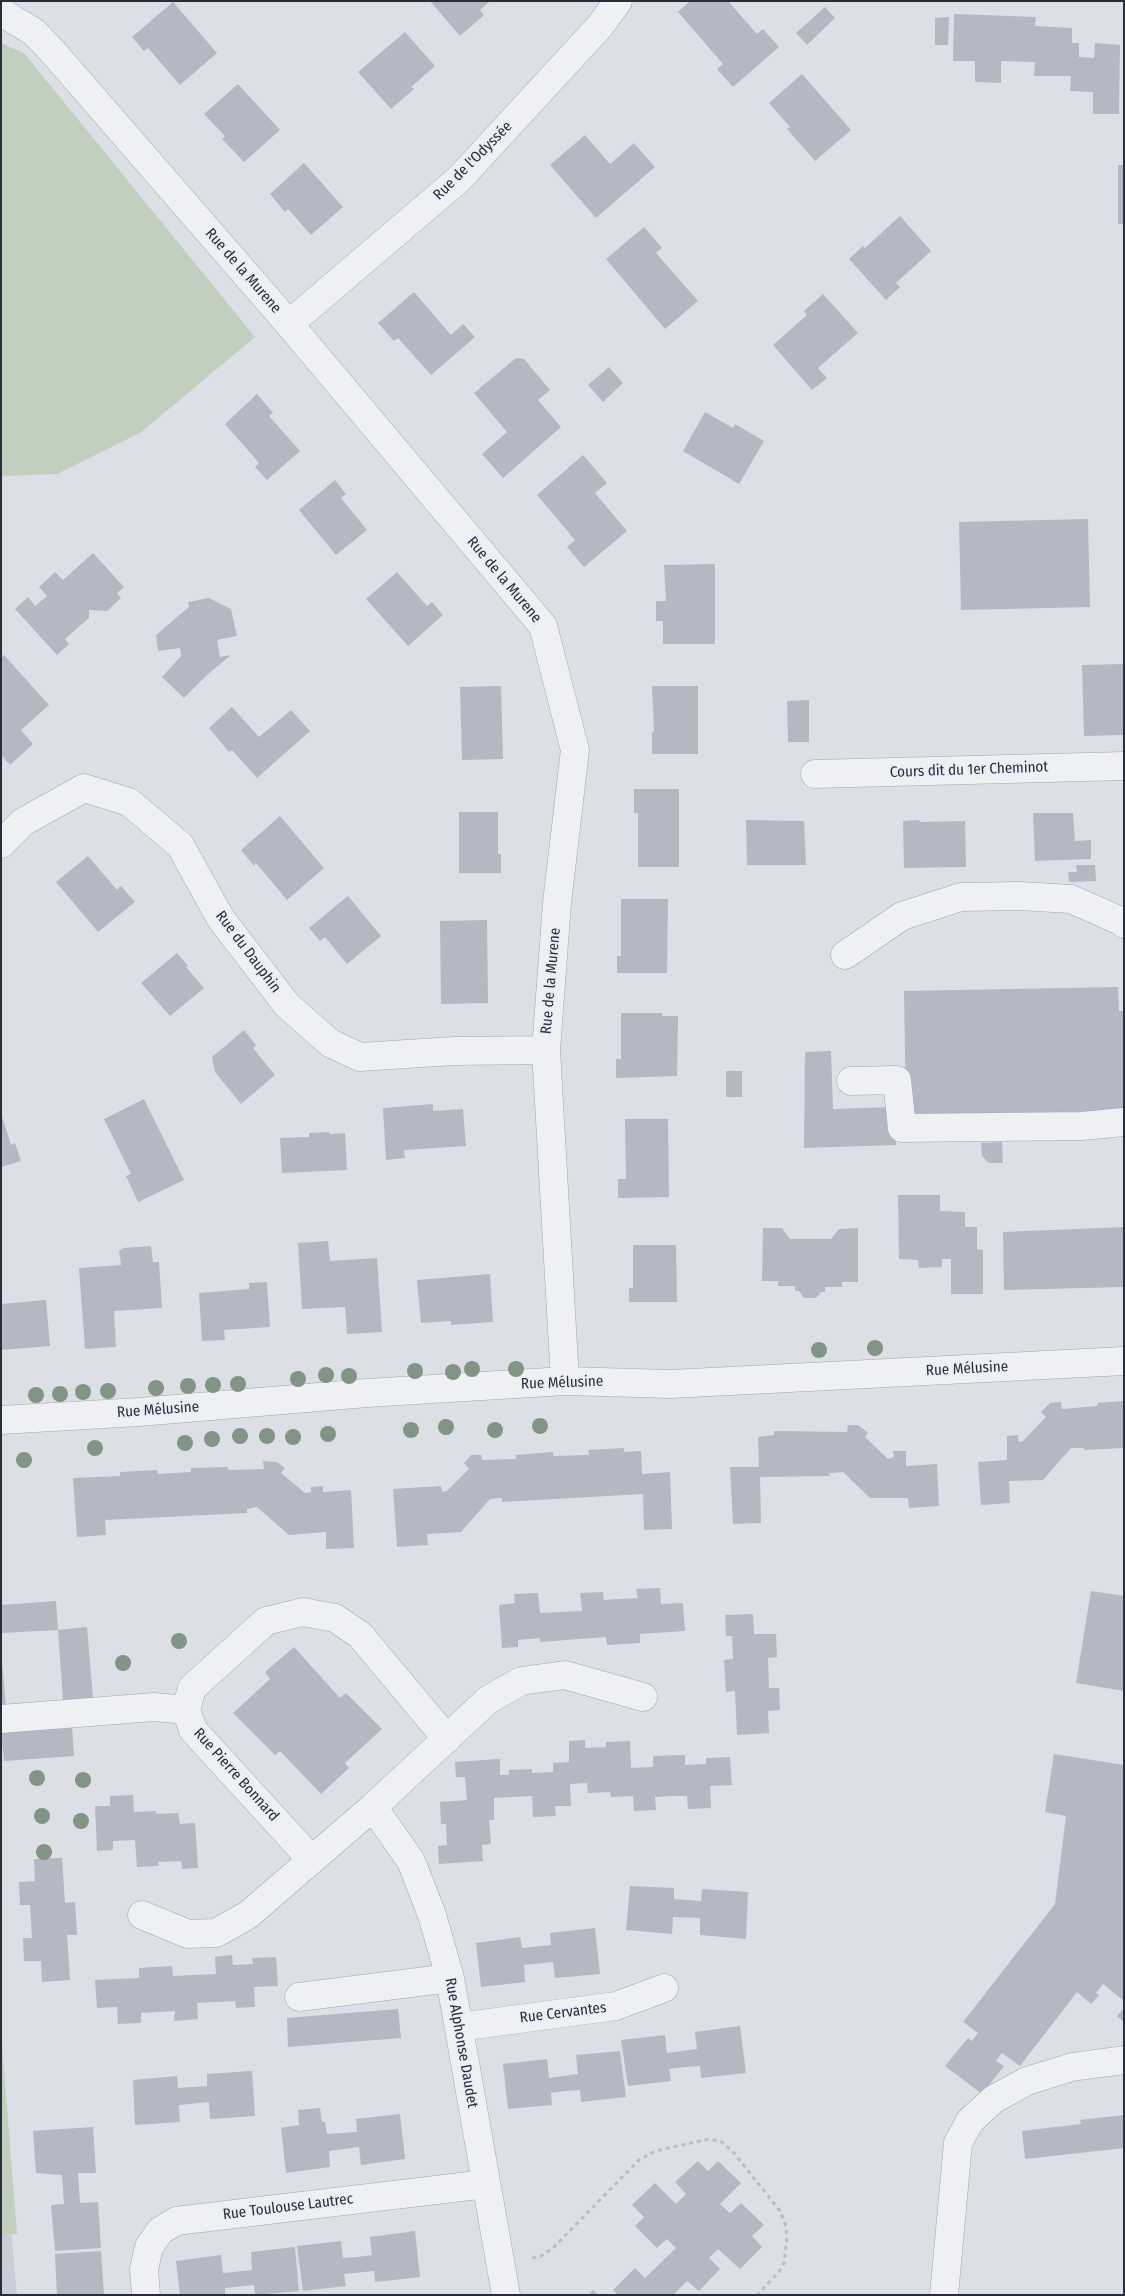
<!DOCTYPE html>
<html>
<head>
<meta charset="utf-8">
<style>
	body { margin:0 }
	#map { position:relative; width:1125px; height:2296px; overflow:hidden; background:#dcdfe6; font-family:"Fira Sans Condensed",sans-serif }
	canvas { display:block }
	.frame { position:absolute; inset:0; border:2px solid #272d3b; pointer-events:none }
</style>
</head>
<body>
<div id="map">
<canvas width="1125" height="2296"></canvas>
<div class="frame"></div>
</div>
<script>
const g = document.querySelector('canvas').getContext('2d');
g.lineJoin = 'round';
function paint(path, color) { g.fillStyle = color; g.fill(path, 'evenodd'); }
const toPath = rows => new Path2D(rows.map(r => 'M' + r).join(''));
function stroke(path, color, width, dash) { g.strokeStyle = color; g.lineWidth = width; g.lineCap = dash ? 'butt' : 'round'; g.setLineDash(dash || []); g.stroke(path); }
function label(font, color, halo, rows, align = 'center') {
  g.font = font + ' "Fira Sans Condensed",sans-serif'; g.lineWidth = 4; g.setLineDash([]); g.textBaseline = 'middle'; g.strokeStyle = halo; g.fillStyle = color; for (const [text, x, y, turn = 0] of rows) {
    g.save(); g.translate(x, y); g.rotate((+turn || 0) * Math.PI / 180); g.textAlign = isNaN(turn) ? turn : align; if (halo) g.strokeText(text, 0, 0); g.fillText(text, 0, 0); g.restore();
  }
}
const built = toPath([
	[1,2118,17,2295,1,2295]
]);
const green = toPath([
	[1,43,24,53,255,337,140,433,57,474,1,476],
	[1,2032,17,2234,1,2235]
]);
const building = toPath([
	[430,1,490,1,480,10,484,15,460,36],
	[690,1,728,1,757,34,763,29,779,47,733,87,717,69,723,64,678,12],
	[173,2,217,53,180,85,148,48,144,51,132,37],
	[825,7,835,18,807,45,796,33],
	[954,14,1036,17,1035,26,1072,28,1072,43,1079,43,1079,57,1094,58,1095,43,1120,45,1119,114,1093,114,1093,92,1070,91,1071,76,1034,76,1035,62,1001,61,1001,83,975,82,975,61,953,61],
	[949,17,948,45,935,45,935,18],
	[405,32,435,66,411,87,414,89,391,109,358,72],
	[802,74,851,130,815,161,787,129,790,127,769,103],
	[238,84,280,130,244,162,222,139,225,136,204,114],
	[585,135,610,164,634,143,655,167,596,218,550,165],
	[304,163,343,207,311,235,288,209,285,212,270,194],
	[1118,165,1124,165,1124,224,1118,224],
	[900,216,931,251,896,283,900,287,886,300,849,259,863,246,865,248],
	[644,227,662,248,656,253,698,301,665,329,606,259],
	[414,292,451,335,463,324,475,337,431,375,398,338,394,341,378,323],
	[823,294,858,333,818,368,827,378,812,390,773,345,807,315,804,311],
	[516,358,524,359,550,390,538,400,561,427,503,478,482,454,507,432,474,393],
	[609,367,623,383,603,402,588,385],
	[257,394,273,413,269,416,300,451,267,480,255,467,259,463,225,424],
	[705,412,733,428,735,424,764,441,739,484,683,451],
	[583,455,607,483,595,493,627,531,584,567,567,547,575,540,537,495],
	[335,480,346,494,341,498,367,530,336,555,299,510],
	[1088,519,1090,607,961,610,959,522],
	[93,553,124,587,117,593,121,598,107,611,89,610,89,618,65,639,69,644,57,655,15,609,28,597,35,606,47,596,39,587,55,572,63,580],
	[715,564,715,644,663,644,663,621,656,621,656,601,666,601,664,565],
	[397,572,427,606,432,602,443,615,408,646,366,599],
	[209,598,231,609,237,636,217,640,220,657,231,655,207,675,184,698,162,677,181,656,180,648,158,651,156,635,189,607,188,602],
	[4,655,49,705,21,730,33,744,10,765,1,755,1,658],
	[1124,664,1124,735,1084,736,1082,665],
	[501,686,503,759,462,760,460,687],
	[652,686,698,686,698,754,652,754,652,731,654,732],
	[809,700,809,742,788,742,787,701],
	[232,707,259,737,291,710,310,731,257,778,232,750,229,752,209,728],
	[634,789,679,789,679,867,638,867,638,813,634,813],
	[459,812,498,812,498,854,501,854,501,873,459,873],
	[1033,813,1073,813,1075,841,1091,840,1091,859,1035,861],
	[280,816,324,868,287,900,256,863,254,866,241,850],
	[746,820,804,821,806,865,747,865],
	[919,820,920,822,965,821,966,867,904,868,903,821],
	[88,856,117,890,121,886,135,902,98,932,56,882],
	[1076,865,1095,865,1096,881,1069,882,1068,872,1077,872],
	[348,896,381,936,347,964,325,937,320,941,309,928],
	[621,899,668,899,667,973,617,973,617,956,621,956],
	[487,920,488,1003,441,1004,440,921],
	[177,953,188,966,186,967,204,988,170,1016,141,983],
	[1118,987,1119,1011,1124,1011,1124,1112,906,1115,904,991],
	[621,1013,662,1013,662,1016,678,1016,677,1076,616,1078,616,1059,621,1059],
	[244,1030,256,1045,253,1048,275,1075,241,1104,215,1072,212,1057],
	[831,1051,833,1109,894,1107,896,1145,804,1148,805,1052],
	[726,1071,742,1071,742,1097,726,1097],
	[144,1099,184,1180,138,1202,126,1176,131,1174,104,1119],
	[433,1104,433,1111,463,1109,466,1146,404,1150,405,1158,386,1160,383,1108],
	[2,1116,11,1145,15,1143,21,1161,1,1167],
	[625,1119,668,1119,669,1197,618,1198,618,1179,626,1179],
	[329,1132,330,1134,345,1133,347,1170,282,1173,280,1138,309,1137,309,1133],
	[1002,1142,1003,1163,989,1163,982,1156,981,1143],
	[898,1195,940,1195,940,1211,965,1212,965,1227,977,1227,977,1249,983,1250,983,1294,951,1294,951,1259,942,1259,942,1267,919,1268,918,1260,899,1259],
	[1124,1227,1124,1287,1004,1290,1003,1232],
	[763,1228,782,1228,790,1239,831,1239,839,1229,858,1228,858,1282,842,1282,842,1287,825,1287,825,1292,821,1292,816,1298,804,1298,799,1291,795,1291,795,1286,778,1286,778,1281,762,1281],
	[328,1241,330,1261,377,1258,382,1332,347,1334,345,1307,302,1309,298,1243],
	[633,1245,676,1245,677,1302,629,1302,629,1288,633,1288],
	[151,1246,153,1262,159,1262,162,1308,114,1311,116,1347,85,1349,79,1268,121,1265,119,1251,123,1248],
	[490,1274,493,1322,451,1325,451,1321,421,1323,417,1280],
	[267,1282,270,1327,224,1330,225,1340,202,1341,199,1293,249,1289,249,1283],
	[46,1300,50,1346,1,1350,1,1304],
	[1124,1401,1124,1448,1084,1450,1084,1448,1071,1448,1043,1480,1009,1481,1010,1503,981,1505,978,1462,1007,1460,1007,1436,1018,1435,1019,1442,1023,1441,1046,1417,1041,1412,1050,1403,1061,1402,1062,1409,1097,1406,1098,1403],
	[848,1425,858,1425,868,1433,865,1437,888,1459,894,1457,893,1451,906,1451,906,1466,937,1464,939,1506,909,1508,908,1498,870,1498,843,1472,829,1473,830,1476,760,1477,761,1523,733,1524,730,1467,759,1467,758,1437,774,1435,774,1431,847,1432],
	[624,1448,624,1452,641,1451,642,1474,670,1472,672,1529,644,1530,643,1494,502,1502,502,1498,490,1499,461,1532,427,1534,428,1545,397,1547,393,1489,441,1486,442,1492,447,1491,469,1469,464,1463,471,1455,481,1455,482,1460,516,1459,516,1455,553,1452,553,1456,589,1455,588,1450],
	[263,1461,277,1462,285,1468,281,1473,305,1493,311,1492,311,1487,323,1486,323,1492,351,1490,354,1548,326,1549,326,1532,289,1535,257,1507,247,1509,247,1513,105,1520,106,1535,77,1537,73,1478,120,1476,120,1472,157,1470,158,1474,191,1472,191,1468,228,1467,228,1470,264,1469],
	[660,1588,661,1604,683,1603,685,1631,640,1634,640,1643,607,1645,606,1637,540,1642,540,1638,518,1640,518,1647,502,1648,499,1605,515,1603,514,1594,538,1593,540,1613,582,1611,580,1593,603,1592,604,1600,620,1599,638,1598,636,1589],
	[1091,1591,1124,1596,1124,1691,1076,1683],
	[56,1601,58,1630,87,1627,93,1699,63,1701,58,1630,1,1633,1,1605],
	[753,1614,754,1634,776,1634,777,1657,768,1658,769,1688,779,1688,780,1710,768,1711,769,1733,737,1735,735,1691,726,1692,724,1660,733,1659,732,1636,726,1636,725,1615],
	[294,1647,340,1698,346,1693,382,1729,345,1763,349,1768,321,1794,280,1751,275,1755,233,1713,270,1679,265,1672],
	[1,1652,6,1706,1,1706],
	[72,1727,74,1756,4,1761,1,1732],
	[585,1740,585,1748,606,1747,606,1742,630,1741,631,1768,653,1767,653,1756,685,1755,685,1765,706,1764,706,1758,730,1757,732,1785,710,1786,711,1808,688,1809,687,1796,671,1796,655,1797,656,1810,634,1811,633,1796,611,1797,610,1792,588,1793,587,1783,570,1784,571,1806,555,1806,556,1816,533,1817,532,1796,494,1798,494,1820,489,1820,491,1844,482,1845,483,1861,439,1864,438,1846,447,1845,446,1824,441,1824,440,1802,467,1800,465,1777,456,1777,455,1762,500,1759,500,1775,509,1775,509,1770,532,1769,532,1773,553,1772,553,1763,569,1762,569,1741],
	[1054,1754,1124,1765,1124,2001,1103,1984,1096,1993,1099,1995,1091,2004,1077,1992,1020,2066,1002,2053,996,2061,1004,2066,982,2094,945,2066,968,2038,972,2041,978,2033,963,2022,1055,1904,1066,1816,1045,1812],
	[133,1795,134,1812,156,1811,156,1814,178,1813,180,1824,195,1823,198,1868,182,1869,181,1861,158,1862,159,1866,137,1867,135,1840,113,1841,113,1850,97,1851,95,1806,110,1806,110,1796],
	[62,1858,65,1903,75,1902,77,1935,67,1935,70,1980,42,1982,41,1961,24,1961,23,1938,32,1938,30,1905,20,1905,19,1882,35,1881,34,1859],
	[630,1886,674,1888,674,1899,701,1901,702,1889,748,1892,746,1939,700,1935,700,1918,673,1917,672,1934,626,1930],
	[595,1928,600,1974,555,1978,553,1962,524,1965,525,1982,481,1987,476,1943,520,1937,522,1948,551,1945,550,1933],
	[232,1955,233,1965,253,1964,252,1958,276,1957,278,1986,254,1987,255,2007,236,2008,235,2001,197,2003,198,2019,174,2021,175,2011,141,2013,141,2023,118,2024,117,2007,97,2008,95,1980,139,1978,139,1968,155,1967,172,1966,173,1976,216,1974,215,1957],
	[1124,2008,1124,2022,1117,2016],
	[398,2009,401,2038,288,2047,287,2018],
	[740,2026,746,2073,701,2078,700,2066,685,2067,669,2069,671,2081,628,2086,621,2040,665,2035,667,2053,697,2049,695,2032],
	[620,2051,626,2097,581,2102,580,2090,565,2091,551,2093,552,2105,508,2109,503,2064,547,2059,549,2078,563,2076,578,2074,576,2055],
	[252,2071,255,2116,210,2119,209,2102,179,2105,180,2122,135,2125,133,2080,177,2076,178,2088,207,2086,207,2074],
	[320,2108,322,2122,325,2122,327,2134,357,2132,356,2119,400,2114,405,2159,361,2165,359,2147,329,2151,330,2167,286,2173,281,2128,299,2125,298,2110],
	[1124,2115,1124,2148,1025,2159,1022,2131,1081,2124,1080,2120],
	[93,2127,96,2173,78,2173,80,2203,98,2202,101,2248,55,2251,51,2205,64,2204,62,2175,36,2173,33,2131],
	[698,2161,708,2171,718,2161,741,2183,720,2204,730,2213,741,2203,764,2225,752,2236,762,2247,740,2269,718,2249,709,2258,720,2269,699,2291,687,2281,673,2295,618,2295,613,2290,635,2268,645,2278,676,2248,667,2239,657,2248,635,2226,644,2217,632,2205,655,2183,676,2204,686,2194,675,2182],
	[415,2231,420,2277,375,2282,374,2271,344,2274,346,2286,303,2291,297,2246,341,2241,343,2258,357,2257,372,2255,370,2237],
	[295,2247,299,2291,255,2295,254,2285,225,2288,225,2295,180,2295,176,2261,221,2255,223,2273,252,2270,251,2252],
	[101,2251,104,2295,57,2295,55,2254],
	[593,2290,598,2295,588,2295]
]);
const path = toPath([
	[532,2258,541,2256,553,2248,639,2160,655,2151,709,2139,722,2142,734,2153,780,2211,785,2223,787,2237,784,2263,779,2272,757,2295]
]);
const minor = toPath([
	[1,12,34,32,53,52,289,324,543,626,575,750,557,903,546,1050,565,1381],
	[289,324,459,179,600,26,618,1],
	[815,774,1124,766],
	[1,844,23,822,84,788,129,802,180,845,221,919,287,1005,330,1043,360,1057,454,1051,546,1050],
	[845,955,902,916,961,897,1020,896,1071,899,1123,922,1124,924],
	[851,1081,897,1080,902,1128,1082,1126,1124,1122],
	[1,1420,139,1412,367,1393,565,1381,671,1384,1124,1361],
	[1,1719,154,1707,186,1710],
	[373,1807,411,1861,432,1915,450,1978,506,2295],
	[311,1859,193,1730,186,1710,192,1688,266,1621,303,1612,335,1618,360,1635,447,1739],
	[142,1915,188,1934,216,1933,248,1915,373,1807,488,1700,521,1681,565,1675,643,1697],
	[299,1997,450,1978],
	[459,2027,616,2006,664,1988],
	[146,2295,144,2269,149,2247,160,2231,176,2221,486,2184],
	[944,2295,958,2143,970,2121,994,2099,1027,2081,1072,2067,1124,2060]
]);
const trees = [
	[875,1348],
	[819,1350],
	[472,1369],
	[516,1369],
	[415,1371],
	[453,1372],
	[326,1375],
	[349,1376],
	[298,1379],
	[238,1384],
	[213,1385],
	[188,1386],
	[156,1388],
	[108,1391],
	[83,1392],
	[60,1394],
	[36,1395],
	[540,1426],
	[446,1427],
	[411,1430],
	[495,1430],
	[328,1434],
	[240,1436],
	[267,1436],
	[293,1437],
	[212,1439],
	[185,1443],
	[95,1448],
	[24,1460],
	[179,1641],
	[123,1663],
	[37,1778],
	[83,1780],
	[42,1816],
	[81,1821],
	[44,1852]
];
const streetNames = [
	["Rue de l'Odyssée",473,161,-45],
	["Rue de la Murene",243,271,49],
	["Rue de la Murene",504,580,50],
	["Cours dit du 1er Cheminot",969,770,-2],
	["Rue du Dauphin",248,952,53],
	["Rue de la Murene",551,981,-85],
	["Rue Mélusine",967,1369,-3],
	["Rue Mélusine",562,1383,-2],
	["Rue Mélusine",158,1410,-4],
	["Rue Pierre Bonnard",236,1775,48],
	["Rue Cervantes",563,2013,-7],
	["Rue Alphonse Daudet",461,2043,80],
	["Rue Toulouse Lautrec",288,2207,-7]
];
paint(built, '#caced7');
paint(green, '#c1cfbe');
paint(building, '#b4b8c2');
stroke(minor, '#a2a6af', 29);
stroke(path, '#bbbdc4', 3, [4, 4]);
stroke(minor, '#eff0f4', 28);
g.fillStyle = '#829485';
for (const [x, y] of trees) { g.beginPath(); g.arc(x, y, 8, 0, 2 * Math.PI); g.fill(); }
label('15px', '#272d3b', '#ebeef4', streetNames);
</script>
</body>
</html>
